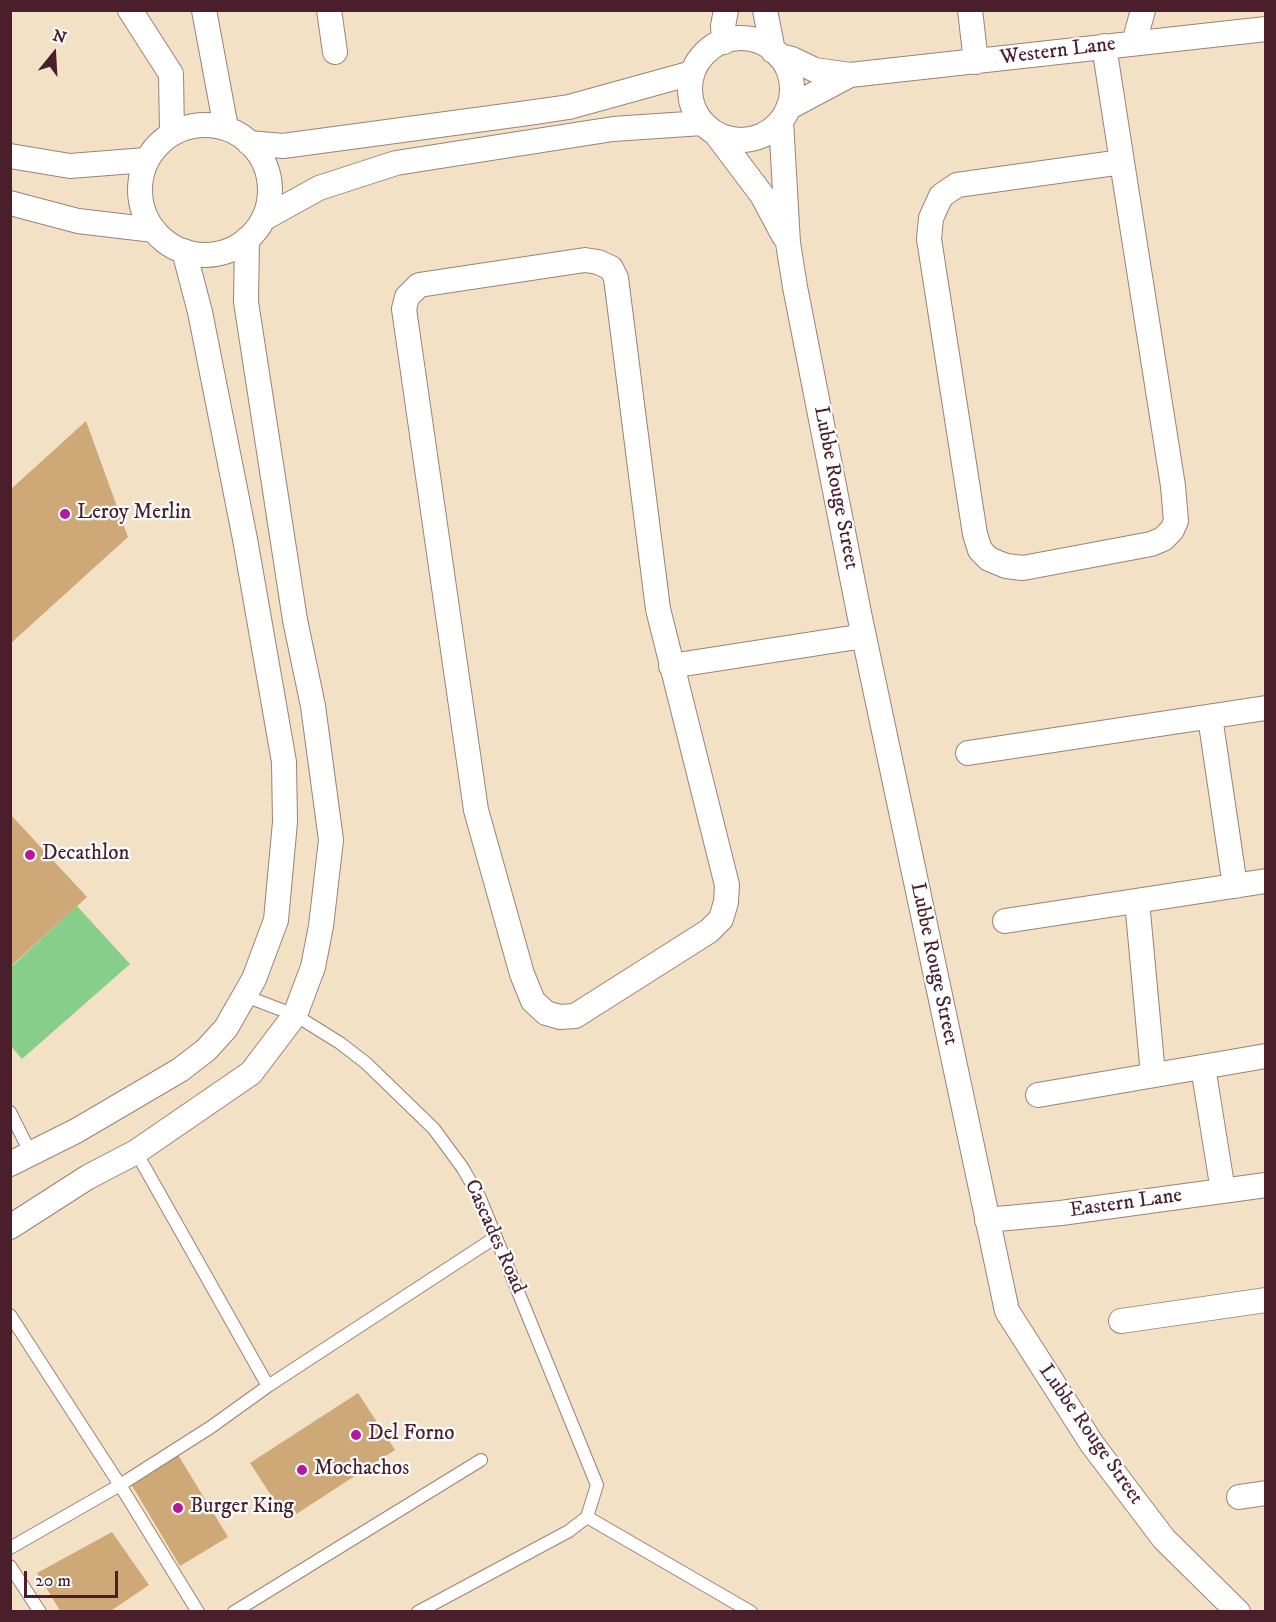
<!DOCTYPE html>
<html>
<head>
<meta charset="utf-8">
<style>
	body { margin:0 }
	#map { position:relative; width:1276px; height:1622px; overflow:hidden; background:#f2e1c4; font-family:"IM FELL DW Pica",serif }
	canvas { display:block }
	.frame { position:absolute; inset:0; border:12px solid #4a1f2b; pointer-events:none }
	.north { position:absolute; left:24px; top:24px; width:60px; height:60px; -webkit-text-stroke:4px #fff; paint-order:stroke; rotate:18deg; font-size:16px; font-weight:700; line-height:24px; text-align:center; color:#4a1f2b }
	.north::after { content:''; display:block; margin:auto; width:21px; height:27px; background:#4a1f2b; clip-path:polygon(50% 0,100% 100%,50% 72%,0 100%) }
	.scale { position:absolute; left:24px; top:1571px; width:94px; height:27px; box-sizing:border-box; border:3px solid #4a1f2b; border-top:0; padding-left:8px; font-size:18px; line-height:21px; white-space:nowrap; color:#4a1f2b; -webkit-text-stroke:4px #fff; paint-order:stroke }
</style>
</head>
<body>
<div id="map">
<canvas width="1276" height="1622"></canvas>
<div class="frame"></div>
<div class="north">N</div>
<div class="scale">20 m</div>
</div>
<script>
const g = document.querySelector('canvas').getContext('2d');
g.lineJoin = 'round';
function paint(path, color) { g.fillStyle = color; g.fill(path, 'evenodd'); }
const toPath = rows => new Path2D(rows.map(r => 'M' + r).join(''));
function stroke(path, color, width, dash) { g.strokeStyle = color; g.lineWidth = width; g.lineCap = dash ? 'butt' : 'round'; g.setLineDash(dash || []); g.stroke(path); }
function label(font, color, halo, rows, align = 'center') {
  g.font = font + ' "IM FELL DW Pica",serif'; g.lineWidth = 4.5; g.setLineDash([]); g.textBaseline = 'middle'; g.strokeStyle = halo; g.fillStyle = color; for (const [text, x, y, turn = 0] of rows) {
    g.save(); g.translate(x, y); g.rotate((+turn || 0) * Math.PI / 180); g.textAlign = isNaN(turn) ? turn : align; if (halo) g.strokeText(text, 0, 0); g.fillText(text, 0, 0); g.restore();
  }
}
const green = toPath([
	[77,906,130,964,22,1059,11,1046,11,967]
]);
const building = toPath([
	[86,421,128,537,10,644,10,490],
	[10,814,87,897,10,967],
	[358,1393,395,1450,287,1520,250,1463],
	[175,1450,228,1537,180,1566,128,1479],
	[112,1532,149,1585,109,1612,61,1612,37,1573]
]);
const service = toPath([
	[245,996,295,1015,340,1043,366,1063,434,1129,462,1167,479,1196,597,1485,587,1517,569,1531,418,1612],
	[10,1112,31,1154],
	[136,1152,268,1386],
	[10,1315,120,1485,211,1427,268,1386,496,1237],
	[587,1517,751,1612],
	[10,1548,120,1485,198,1612],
	[10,1566,40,1612],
	[234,1612,481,1460]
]);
const minor = toPath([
	[130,10,171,74,172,134],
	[204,10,226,128],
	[329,10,335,52],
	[765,10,773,51],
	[970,10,976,62],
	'690 89a51 51 0 1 1 102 0a51 51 0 1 1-102 0Z',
	[724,42,723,26,726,10],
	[1134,43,1143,10],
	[1104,46,1122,162],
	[779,56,792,59,815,70,850,75,1266,29],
	[788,108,850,75],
	[781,121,788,243,795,287,859,613,1007,1311,1092,1444,1164,1539,1238,1612],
	'140 190a65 65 0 1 1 130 0a65 65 0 1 1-130 0Z',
	[716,134,762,195,784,236],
	[249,143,283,146,528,113,569,107,692,73],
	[10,156,70,166,146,160],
	[1122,162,1173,486,1176,521,1172,530,1163,539,1151,544,1023,568,1006,566,989,559,980,550,975,534,929,239,931,218,941,196,957,185,1122,162],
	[10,203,78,221,154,230],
	[263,219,319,188,396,163,613,129,702,123],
	[585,260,598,262,611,268,616,278,658,609,727,885,726,902,721,919,709,931,575,1016,560,1017,546,1013,533,1001,522,974,476,810,404,309,407,297,419,285,585,260],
	[671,666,864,636],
	[1210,717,1235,886],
	[968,753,1266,708],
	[1137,901,1153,1075],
	[1005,921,1266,881],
	[1203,1067,1223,1191],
	[1038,1095,1266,1056],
	[10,1164,76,1131,180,1070,206,1050,226,1028,254,979,276,920,285,822,284,762,245,539,200,312,184,251],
	[987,1220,1061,1213,1266,1185],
	[10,1227,88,1177,136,1152,251,1073,295,1015,313,967,321,926,331,840,313,706,295,620,246,302,247,239],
	[1121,1321,1266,1300],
	[1239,1497,1266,1493]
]);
const markers = [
	[65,514,6,"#b5179e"],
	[30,855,6,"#b5179e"],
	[356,1435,6,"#b5179e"],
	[302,1470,6,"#b5179e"],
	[178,1508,6,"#b5179e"]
];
const streetNames = [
	["Western Lane",1058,52,-7],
	["Lubbe Rouge Street",835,488,79],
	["Lubbe Rouge Street",933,964,78],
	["Eastern Lane",1126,1204,-8],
	["Cascades Road",494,1237,66],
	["Lubbe Rouge Street",1090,1435,55]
];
const poiNames = [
	["Leroy Merlin",77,514],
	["Decathlon",42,855],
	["Del Forno",368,1435],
	["Mochachos",314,1470],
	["Burger King",190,1508]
];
paint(green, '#86ce89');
paint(building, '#cea876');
stroke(service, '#9e8078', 14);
stroke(minor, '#9e8078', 26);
stroke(service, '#fff', 12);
stroke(minor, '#fff', 24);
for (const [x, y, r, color] of markers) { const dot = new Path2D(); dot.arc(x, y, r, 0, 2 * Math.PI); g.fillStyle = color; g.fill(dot); stroke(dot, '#fff', 2); }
label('21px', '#4a1f2b', '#fff', streetNames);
label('21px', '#4a1f2b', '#fff', poiNames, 'left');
</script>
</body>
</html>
